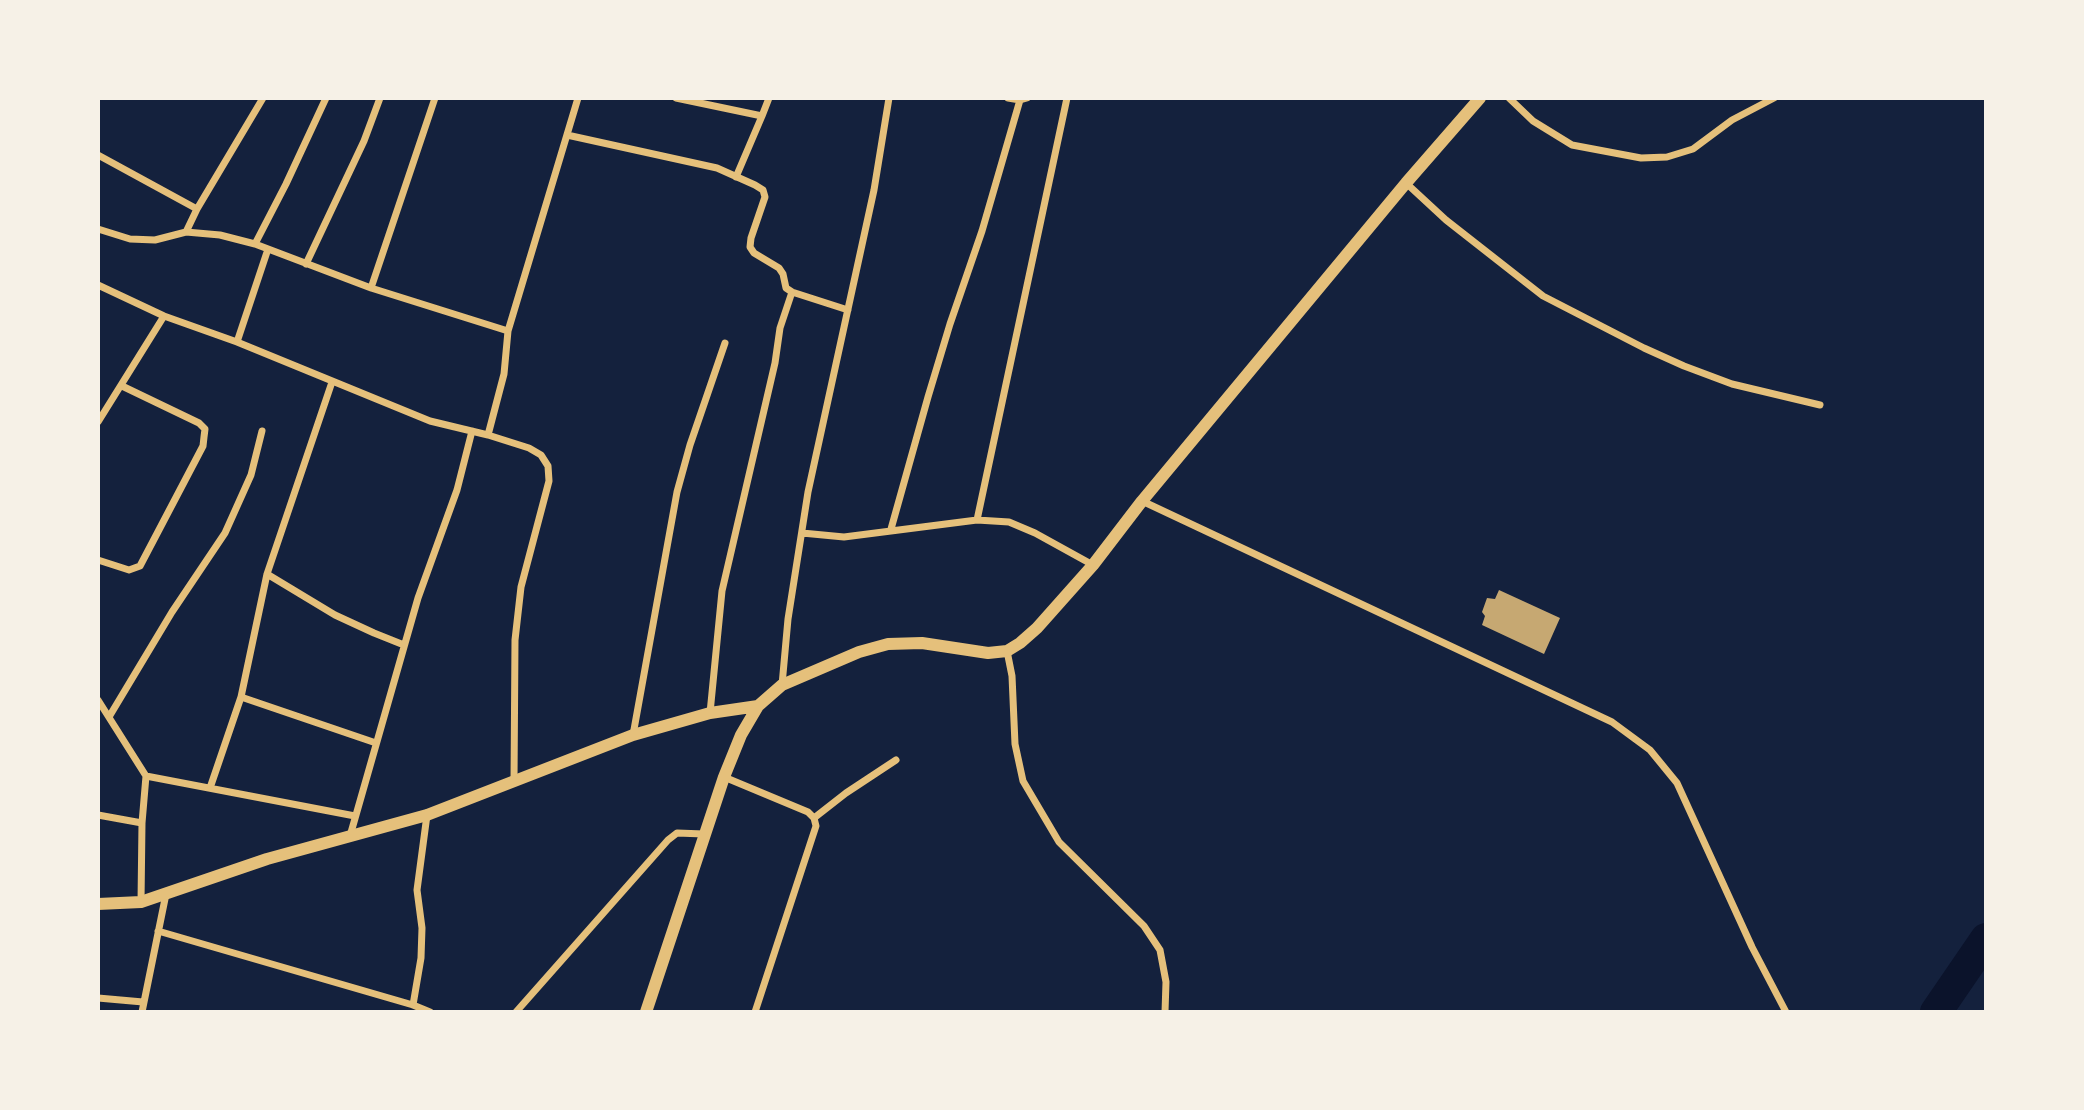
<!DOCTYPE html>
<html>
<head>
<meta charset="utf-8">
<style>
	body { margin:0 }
	#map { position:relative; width:2084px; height:1110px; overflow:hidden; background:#14213d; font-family:"PT Sans Narrow",sans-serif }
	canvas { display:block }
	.frame { position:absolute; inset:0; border:100px solid #f6f1e7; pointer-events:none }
</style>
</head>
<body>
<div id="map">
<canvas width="2084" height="1110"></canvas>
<div class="frame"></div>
</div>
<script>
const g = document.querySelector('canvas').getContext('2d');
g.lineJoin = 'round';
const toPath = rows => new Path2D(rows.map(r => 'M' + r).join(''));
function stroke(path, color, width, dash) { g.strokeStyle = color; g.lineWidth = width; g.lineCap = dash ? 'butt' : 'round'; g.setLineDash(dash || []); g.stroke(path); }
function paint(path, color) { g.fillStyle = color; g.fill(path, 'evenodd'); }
const river = toPath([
	[1936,1012,1986,939]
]);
const building = toPath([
	[1499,590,1560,618,1544,654,1482,625,1485,616,1482,612,1487,598,1495,599]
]);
const minor = toPath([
	[676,98,762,116,736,177],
	[1008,98,1020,100,1027,98],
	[1509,98,1533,121,1572,145,1641,158,1667,157,1693,149,1732,120,1774,98],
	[762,116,769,98],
	[567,135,717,168,755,185,763,190,765,197,751,238,750,247,754,253,779,268,783,274,786,288,792,292,848,310],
	[98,155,197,209,186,232],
	[1406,183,1446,220,1543,296,1644,348,1684,366,1732,384,1820,405],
	[197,209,263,98],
	[98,229,130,239,155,240,186,232,220,235,255,244,371,288,435,98],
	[255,244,286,184,326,98],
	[306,264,364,141,380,98],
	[98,285,164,316,237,342,430,421,488,435,529,448,541,455,548,466,549,481,521,587,515,640,514,781],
	[371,288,508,331],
	[237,342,268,249],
	[98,422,164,316],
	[488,435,504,374,508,331,578,98],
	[1142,501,1612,722,1650,750,1677,783,1752,947,1786,1012],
	[977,520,1067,98],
	[891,529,928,397,950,324,982,231,1020,100],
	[802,533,844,537,977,520,1009,522,1035,533,1093,565],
	[98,560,129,570,140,566,203,446,204,437,205,429,199,423,122,386],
	[267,574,335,615,374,633,404,645],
	[1007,651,1012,676,1015,744,1023,781,1059,842,1144,926,1160,950,1166,982,1165,1012],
	[782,685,788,619,808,492,874,190,889,98],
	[241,697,376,743],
	[98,700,146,776,142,823,141,902],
	[710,713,722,591,775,363,780,328,792,292],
	[109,717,172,612,225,533,251,475,262,431],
	[633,735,677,492,690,445,725,343],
	[146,776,355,816],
	[724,777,808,812,814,818,816,826,755,1012],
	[210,788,241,697,267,574,332,382],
	[98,815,142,823],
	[814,818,846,793,896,760],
	[350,836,418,598,457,490,472,431],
	[158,931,413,1005,430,1012],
	[98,998,143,1002],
	[413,1005,421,958,422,928,417,890,427,815],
	[142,1012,166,894],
	[516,1012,668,840,677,833,704,834]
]);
const tertiary = toPath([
	[98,904,141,902,267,859,427,815,633,735,710,713,758,706],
	[646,1012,724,777,741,735,758,706,782,685,859,652,888,644,922,643,988,653,1007,651,1020,643,1037,628,1093,565,1142,501,1406,183,1480,98]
]);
stroke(river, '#0b132b', 32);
paint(building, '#c6a872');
stroke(minor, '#e5c07b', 7);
stroke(tertiary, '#e5c07b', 12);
</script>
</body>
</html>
